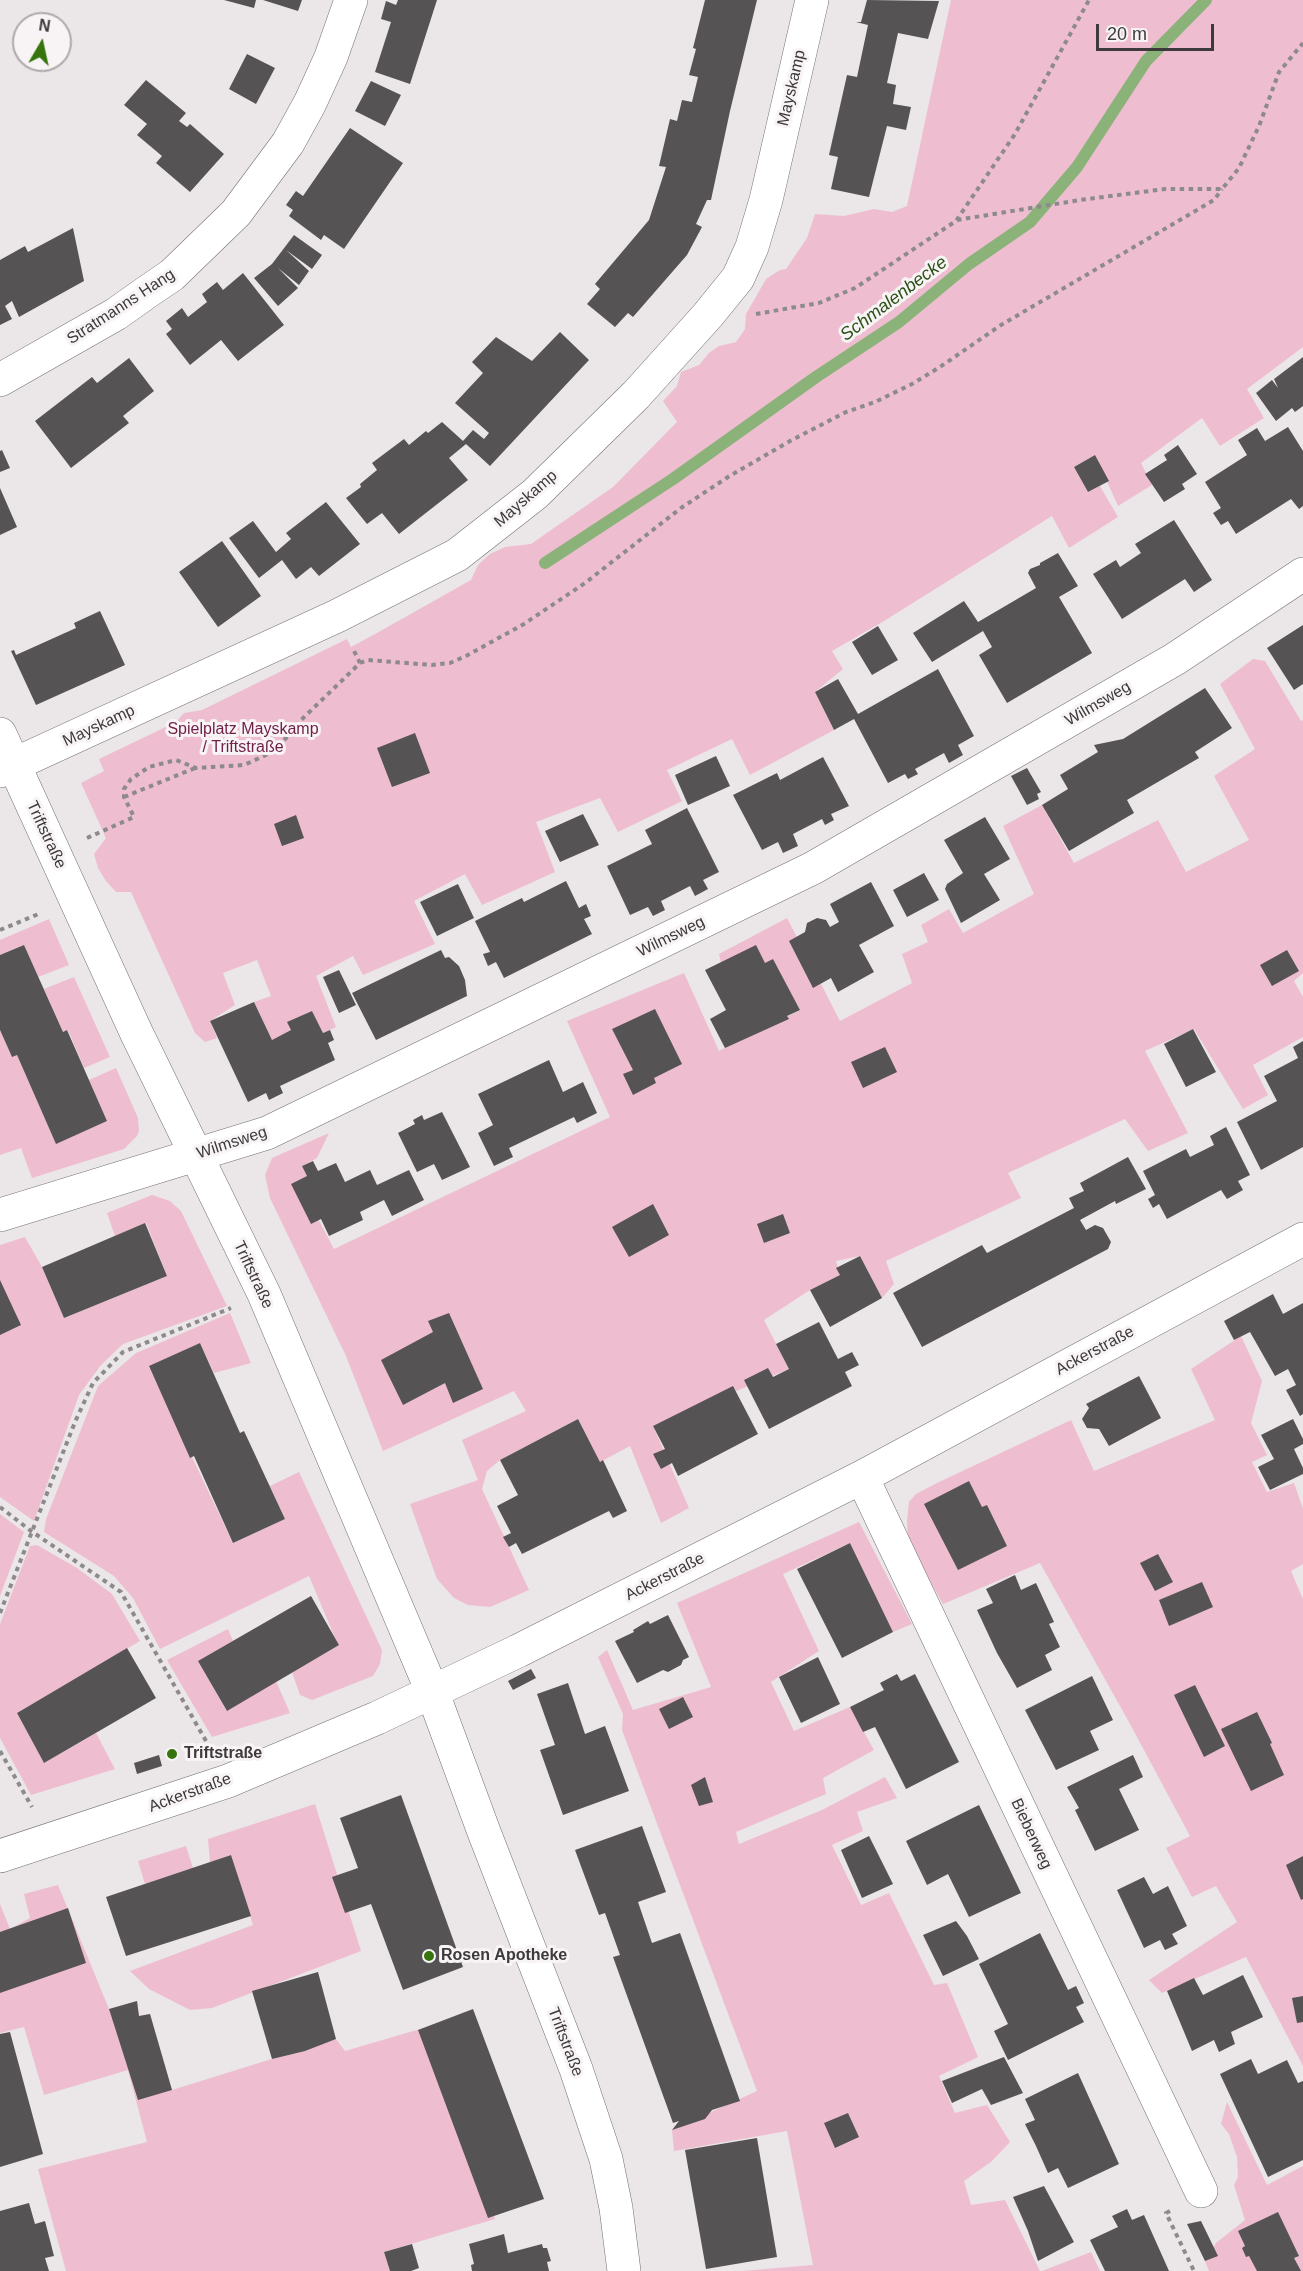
<!DOCTYPE html>
<html>
<head>
<meta charset="utf-8">
<style>
	body { margin:0 }
	#map { position:relative; width:1303px; height:2271px; overflow:hidden; background:#ebe6e8; font-family:Arial,sans-serif }
	canvas { display:block }
	.north { position:absolute; left:12px; top:12px; width:60px; height:60px; box-sizing:border-box; background:#f8f4f5; border:2px solid #adaaab; border-radius:50%; rotate:9deg; font-size:16px; font-weight:700; line-height:24px; text-align:center; color:#3c3a3b }
	.north::after { content:''; display:block; margin:auto; width:21px; height:27px; background:#36740d; clip-path:polygon(50% 0,100% 100%,50% 72%,0 100%) }
	.scale { position:absolute; left:1096px; top:24px; width:118px; height:27px; box-sizing:border-box; border:3px solid #3c3a3b; border-top:0; padding-left:8px; font-size:18px; line-height:21px; white-space:nowrap; color:#3c3a3b; -webkit-text-stroke:4px #f8f4f5; paint-order:stroke }
</style>
</head>
<body>
<div id="map">
<canvas width="1303" height="2271"></canvas>
<div class="north">N</div>
<div class="scale">20 m</div>
</div>
<script>
const g = document.querySelector('canvas').getContext('2d');
g.lineJoin = 'round';
function paint(path, color) { g.fillStyle = color; g.fill(path, 'evenodd'); }
const toPath = rows => new Path2D(rows.map(r => 'M' + r).join(''));
function stroke(path, color, width, dash) { g.strokeStyle = color; g.lineWidth = width; g.lineCap = dash ? 'butt' : 'round'; g.setLineDash(dash || []); g.stroke(path); }
function label(font, color, halo, rows, align = 'center') {
  g.font = font + ' Arial,sans-serif'; g.lineWidth = 6; g.setLineDash([]); g.textBaseline = 'middle'; g.strokeStyle = halo; g.fillStyle = color; for (const [text, x, y, turn = 0] of rows) {
    g.save(); g.translate(x, y); g.rotate((+turn || 0) * Math.PI / 180); g.textAlign = isNaN(turn) ? turn : align; if (halo) g.strokeText(text, 0, 0); g.fillText(text, 0, 0); g.restore();
  }
}
const green = toPath([
	[951,0,1303,0,1303,347,1247,389,1264,418,1220,446,1202,418,1141,463,1152,485,1118,506,1095,455,1074,467,1088,492,1100,486,1118,517,1069,548,1052,516,884,621,832,651,843,669,815,692,834,730,750,775,732,739,667,770,682,801,618,832,600,798,536,822,555,872,482,905,465,874,414,901,435,944,363,975,353,956,316,976,336,1027,323,1033,312,1011,295,1019,291,1030,272,1040,254,1002,271,996,257,960,223,973,235,1005,210,1021,217,1038,205,1042,195,1033,131,892,116,892,106,881,98,868,94,854,106,838,81,783,104,771,99,759,176,722,184,713,202,710,347,639,351,647,375,634,471,580,478,565,490,554,505,547,531,544,613,487,677,422,663,401,677,386,681,372,699,365,709,353,719,346,736,342,745,329,746,314,766,279,780,270,786,269,807,238,815,214,844,216,874,209,892,212,907,206],
	[1253,659,1265,661,1301,721,1303,720,1303,973,1294,981,1303,997,1303,1037,1253,1065,1268,1095,1243,1109,1194,1029,1145,1051,1188,1133,1148,1151,1125,1119,1008,1173,1021,1198,886,1261,894,1284,882,1298,860,1256,836,1261,840,1275,810,1290,764,1320,789,1369,653,1426,689,1508,661,1523,630,1446,600,1462,578,1419,500,1460,487,1471,482,1489,529,1590,490,1607,468,1605,454,1598,437,1579,410,1504,478,1480,462,1440,526,1411,514,1391,383,1451,346,1356,270,1198,265,1175,272,1158,329,1133,317,1158,302,1166,307,1176,298,1181,334,1249,610,1117,567,1021,684,973,719,1051,800,1010,773,960,765,963,721,963,719,954,787,918,840,1021,912,983,902,954,928,942,921,925,949,909,963,933,1034,894,1003,826,1042,805,1074,863,1158,820,1186,872,1249,840,1214,776,1255,749,1220,684],
	[49,919,69,965,38,977,24,945,0,955,0,940],
	[74,977,110,1057,84,1068,68,1030,63,1032,44,989],
	[0,1030,11,1055,17,1055,56,1143,107,1121,89,1080,116,1068,138,1118,139,1131,137,1136,124,1149,32,1178,21,1148,0,1155],
	[152,1195,170,1201,181,1211,227,1306,123,1344,101,1365,79,1395,34,1521,0,1497,0,1245,25,1237,42,1267,64,1318,167,1276,146,1223,115,1236,107,1213],
	[230,1313,251,1363,214,1373,200,1343,149,1367,233,1543,285,1519,270,1486,299,1472,382,1650,380,1664,373,1676,312,1700,300,1695,292,1672,338,1645,309,1576,160,1649,133,1598,114,1576,44,1532,46,1519,98,1386,136,1353],
	[1241,1336,1262,1381,1251,1423,1267,1455,1252,1462,1267,1492,1294,1483,1303,1509,1303,1564,1291,1571,1303,1599,1303,2066,1246,1957,1162,1993,1149,1980,1237,1922,1216,1886,1192,1897,1166,1848,1190,1836,1130,1724,1040,1563,943,1604,908,1542,907,1521,909,1502,916,1494,937,1483,1071,1420,1094,1471,1215,1420,1191,1369],
	[0,1514,24,1532,0,1596],
	[859,1522,912,1624,893,1632,850,1543,783,1574,819,1651,771,1682,794,1731,850,1707,874,1750,823,1778,826,1794,736,1832,739,1844,822,1810,885,1777,897,1798,857,1812,863,1831,832,1845,861,1905,889,1893,934,1985,947,1983,978,2057,939,2076,955,2113,987,2105,1010,2142,992,2161,964,2181,971,2205,1005,2200,1040,2271,743,2271,813,2265,787,2131,674,2151,672,2130,757,2091,622,1730,623,1714,598,1657,607,1650,633,1710,711,1687,677,1603],
	[37,1545,77,1568,112,1594,140,1641,17,1713,44,1763,96,1733,115,1769,31,1795,0,1738,0,1624,30,1546],
	[228,1629,233,1641,199,1661,226,1710,276,1681,290,1713,212,1737,167,1660],
	[315,1804,361,1951,212,2008,190,2010,149,1989,130,1971,253,1925,231,1855,210,1862,208,1839],
	[186,1846,193,1868,145,1884,138,1861],
	[58,1885,109,2009,137,2001,139,2016,150,2014,172,2090,336,2039,345,2051,427,2027,495,2219,384,2252,390,2271,66,2271,38,2169,147,2142,128,2070,44,2095,24,2027,0,2033,0,1904,10,1929,30,1918,24,1894],
	[1227,2102,1267,2185,1303,2166,1303,2271,1209,2271,1205,2261,1216,2243,1245,2220,1234,2185,1238,2177,1237,2157,1229,2134,1221,2124],
	[1091,2252,1100,2271,1042,2271]
]);
const stream = toPath([
	[545,563,673,479,816,377,899,322,969,264,1030,222,1077,167,1146,61,1206,0]
]);
const building = toPath([
	[224,0,256,0,254,8],
	[263,0,302,0,298,11],
	[398,0,437,0,410,84,375,72,391,22,381,19,386,1,396,5],
	[705,0,757,0,730,111,711,200,707,200,696,224,702,227,687,255,633,317,628,313,615,327,587,304,600,289,595,284,649,220,666,167,659,166,670,119,677,121,682,100,692,102,698,77,689,75,696,49,693,48],
	[867,0,939,1,928,39,898,33,887,83,896,85,893,104,911,107,906,130,887,126,869,197,831,189,838,157,829,155,847,75,857,77,868,25,856,22,861,22],
	[247,54,275,68,256,104,229,89],
	[146,80,186,113,179,121,187,127,190,124,224,154,190,192,156,163,162,156,137,135,147,124,124,105],
	[371,81,401,95,385,126,355,111],
	[350,128,403,163,344,249,324,235,321,240,289,216,293,210,286,205,296,191,303,196],
	[73,228,84,281,19,317,12,301,5,306,12,319,0,325,0,260,25,246,28,252],
	[294,235,322,255,312,269,286,250,309,271,299,285,278,268,298,288,278,306,254,278,272,264],
	[243,273,284,325,238,361,221,340,190,365,166,334,172,329,166,321,182,308,188,317,207,302,202,294,217,282,223,290],
	[560,332,589,360,490,466,466,444,449,458,468,480,399,534,382,513,367,524,346,498,361,487,360,484,377,470,372,463,404,439,409,445,426,431,428,433,442,422,463,441,473,430,484,439,489,433,455,403,483,373,472,362,496,337,532,361],
	[1303,357,1303,406,1295,412,1292,408,1276,421,1256,393,1272,380,1278,388,1274,379],
	[129,358,154,391,123,416,129,423,71,468,35,421,92,377,97,383],
	[1288,427,1303,451,1303,506,1299,509,1291,499,1236,534,1228,521,1221,525,1213,513,1221,508,1205,482,1247,455,1238,440,1257,428,1265,441],
	[1178,445,1197,474,1182,484,1185,489,1164,502,1145,474,1167,460,1164,455],
	[2,450,10,468,0,472,0,451],
	[1095,455,1109,481,1088,492,1074,467],
	[0,488,17,527,0,535],
	[326,502,360,544,319,576,311,567,296,579,282,560,259,578,229,538,253,521,276,552,291,539,286,533],
	[1174,520,1212,580,1194,592,1185,579,1122,619,1093,574,1116,560,1120,567,1141,553,1135,544],
	[222,541,261,596,218,627,179,572],
	[1058,553,1078,586,1059,597,1092,653,1007,703,979,655,992,647,983,631,932,662,913,633,964,601,978,622,1036,588,1028,573,1030,569,1040,565,1040,563],
	[100,611,125,665,36,705,11,651,14,650,16,655,76,628,74,623],
	[1303,625,1303,684,1294,690,1267,648],
	[878,626,898,660,872,675,852,642],
	[938,669,974,736,958,745,963,755,949,763,944,753,915,769,918,774,908,779,905,774,888,783,854,719,834,730,815,692,838,679,858,714],
	[1205,688,1232,728,1195,752,1199,758,1127,800,1134,813,1069,851,1042,805,1068,789,1060,775,1098,752,1094,745,1123,739],
	[415,733,430,773,392,787,377,748],
	[716,756,730,786,688,805,675,775],
	[823,757,849,806,831,814,834,820,825,825,822,819,793,834,798,846,783,853,778,842,762,850,733,795,777,773,780,780],
	[1027,768,1041,792,1037,794,1039,799,1027,805,1011,776],
	[687,808,719,872,703,880,708,889,695,896,690,886,661,901,665,910,653,916,648,907,630,915,607,866,652,844,645,830],
	[583,814,599,845,560,862,545,831],
	[296,815,304,838,282,846,274,824],
	[985,817,1010,859,984,874,1000,900,961,923,945,889,947,884,963,873,944,840],
	[924,873,939,900,907,917,893,890],
	[566,881,579,908,586,904,591,916,584,919,592,934,504,978,496,962,488,966,483,954,490,952,475,921,522,898,524,902],
	[871,882,894,926,859,945,874,972,838,992,831,978,813,988,789,941,805,932,807,923,817,918,826,920,830,927,839,922,830,904],
	[458,884,474,918,437,936,420,902],
	[24,945,63,1032,67,1030,107,1121,56,1144,17,1055,12,1057,0,1030,0,955],
	[756,945,765,963,773,959,800,1010,787,1016,789,1019,725,1048,710,1019,726,1010,705,970],
	[441,950,445,958,449,957,459,966,465,980,467,996,376,1040,352,993],
	[1287,950,1299,971,1272,986,1260,965],
	[339,970,356,1005,339,1013,323,977],
	[254,1002,272,1040,291,1030,287,1022,312,1011,323,1033,330,1030,334,1040,328,1043,335,1060,280,1086,283,1093,269,1100,266,1093,248,1102,210,1021],
	[655,1009,682,1064,654,1078,656,1083,633,1095,623,1074,633,1070,612,1029],
	[1193,1029,1216,1072,1186,1087,1164,1044],
	[1303,1041,1303,1147,1261,1170,1237,1122,1277,1101,1264,1076,1298,1058,1293,1047],
	[885,1047,897,1072,863,1088,851,1062],
	[549,1060,563,1092,583,1082,597,1113,577,1123,574,1117,509,1148,513,1157,494,1166,478,1133,493,1125,478,1094],
	[442,1112,470,1167,442,1180,434,1164,417,1172,398,1133,415,1124,413,1120,422,1115,424,1120],
	[1226,1127,1250,1175,1238,1181,1243,1190,1227,1199,1221,1190,1167,1219,1159,1204,1153,1208,1148,1199,1155,1195,1143,1171,1186,1149,1190,1157,1214,1145,1210,1136],
	[1128,1157,1146,1189,1116,1204,1115,1201,1080,1220,1086,1230,1095,1225,1103,1228,1111,1242,1108,1249,922,1347,893,1293,982,1245,987,1253,1074,1208,1069,1198,1084,1191,1080,1183],
	[313,1161,318,1171,336,1163,345,1182,370,1170,377,1185,409,1170,424,1200,392,1216,384,1200,360,1212,363,1220,329,1236,321,1219,311,1224,291,1184,307,1176,302,1166],
	[653,1204,669,1235,629,1257,612,1227],
	[783,1214,790,1233,764,1243,757,1224],
	[145,1223,167,1276,64,1318,42,1267],
	[860,1256,882,1298,830,1327,810,1290,840,1275,836,1268],
	[0,1280,21,1325,0,1335],
	[1273,1294,1283,1314,1303,1303,1303,1414,1300,1416,1286,1390,1296,1385,1288,1369,1275,1376,1250,1332,1234,1340,1224,1321],
	[449,1313,483,1389,453,1403,445,1383,403,1405,381,1360,433,1332,428,1321],
	[819,1322,838,1359,852,1352,859,1365,845,1372,852,1386,769,1429,744,1380,768,1368,773,1377,789,1369,776,1344],
	[200,1343,240,1433,244,1431,285,1519,233,1543,194,1456,190,1458,149,1366],
	[1139,1376,1161,1418,1109,1446,1099,1429,1087,1428,1082,1419,1089,1408,1086,1404],
	[733,1386,758,1434,678,1476,672,1463,661,1469,653,1454,665,1449,653,1426],
	[578,1419,600,1462,603,1460,627,1511,613,1518,609,1511,522,1554,516,1543,509,1547,503,1537,511,1533,497,1506,518,1495,500,1460],
	[1293,1419,1303,1439,1303,1444,1294,1449,1303,1468,1303,1474,1270,1490,1258,1467,1274,1459,1261,1435],
	[969,1481,982,1507,987,1505,1007,1546,958,1570,924,1504],
	[850,1543,893,1632,842,1658,797,1569],
	[1158,1554,1173,1582,1155,1591,1140,1563],
	[1015,1575,1021,1590,1036,1583,1054,1622,1049,1624,1060,1647,1045,1655,1052,1670,1017,1688,997,1653,977,1610,993,1603,986,1589],
	[1202,1582,1213,1607,1169,1626,1159,1600],
	[311,1596,339,1645,227,1711,198,1661],
	[668,1615,689,1657,683,1660,681,1665,668,1672,663,1670,637,1683,615,1641,634,1632,633,1630,648,1621,650,1624],
	[127,1648,156,1698,44,1763,17,1713],
	[818,1657,840,1704,801,1723,779,1677],
	[531,1669,536,1678,513,1690,508,1681],
	[897,1674,901,1681,915,1674,959,1762,906,1789,875,1727,863,1732,850,1707,884,1690,880,1683],
	[1092,1676,1113,1720,1090,1731,1099,1750,1056,1770,1025,1710],
	[568,1683,585,1734,605,1726,629,1791,563,1815,540,1750,555,1745,537,1694],
	[1195,1685,1225,1746,1204,1757,1174,1695],
	[683,1697,693,1717,669,1729,659,1709],
	[1257,1712,1272,1743,1270,1744,1284,1775,1251,1791,1221,1729],
	[159,1755,162,1766,137,1774,134,1763],
	[1133,1755,1143,1777,1119,1789,1139,1830,1095,1851,1075,1810,1079,1808,1067,1787],
	[705,1777,713,1802,699,1806,691,1785],
	[401,1795,463,1967,403,1990,371,1904,345,1913,332,1877,358,1868,340,1818],
	[979,1805,1021,1893,969,1917,948,1874,927,1885,906,1841],
	[642,1826,666,1892,638,1902,652,1943,680,1933,740,2101,712,2110,705,2119,672,2130,679,2121,673,2123,613,1957,620,1955,605,1913,599,1915,575,1850],
	[869,1836,893,1884,862,1898,841,1850],
	[231,1855,251,1916,126,1956,106,1897],
	[1303,1856,1303,1899,1301,1900,1286,1865],
	[1144,1877,1153,1894,1168,1886,1187,1926,1172,1934,1178,1944,1165,1950,1160,1940,1144,1948,1117,1890],
	[68,1908,86,1963,0,1993,0,1932],
	[956,1921,967,1936,979,1959,943,1976,923,1935],
	[1040,1933,1068,1990,1076,1986,1084,2003,1076,2007,1084,2022,1008,2060,994,2031,1008,2024,979,1964],
	[318,1972,336,2039,305,2051,272,2059,252,1991],
	[1243,1975,1263,2017,1231,2032,1235,2044,1219,2052,1214,2040,1192,2051,1167,1991,1194,1978,1203,1995],
	[1303,1996,1303,2022,1297,2023,1292,1998],
	[137,2001,139,2016,150,2014,172,2090,138,2100,109,2009],
	[473,2009,544,2199,488,2218,418,2030],
	[10,2032,43,2154,0,2167,0,2034],
	[1004,2057,1023,2093,991,2105,982,2089,952,2103,942,2081],
	[1251,2059,1258,2074,1287,2060,1298,2083,1303,2081,1303,2160,1268,2177,1220,2074],
	[1078,2073,1119,2164,1068,2188,1058,2168,1048,2173,1036,2146,1025,2124,1035,2120,1025,2099],
	[848,2113,859,2137,835,2148,824,2123],
	[757,2138,777,2257,706,2269,685,2150],
	[1044,2186,1074,2242,1038,2261,1028,2231,1013,2197],
	[29,2203,35,2224,45,2221,54,2256,45,2258,49,2271,0,2271,0,2211],
	[1127,2209,1132,2220,1144,2215,1169,2271,1105,2271,1090,2240,1118,2227,1112,2216],
	[1278,2212,1299,2256,1294,2258,1301,2271,1257,2271,1249,2256,1246,2257,1242,2248,1245,2246,1238,2231],
	[1201,2221,1218,2256,1205,2261,1187,2224],
	[504,2234,508,2253,542,2244,543,2248,547,2248,551,2261,547,2262,549,2271,472,2271,471,2265,474,2264,469,2244],
	[412,2244,419,2268,411,2271,390,2271,384,2252]
]);
const path = toPath([
	[957,220,1080,200,1165,189,1222,189,1239,168,1259,126,1279,72,1303,43],
	[756,314,819,303,855,288,956,221,1015,134,1089,0],
	[360,663,368,660,432,665,450,663,466,656,524,624,585,583,681,508,728,477,790,441,846,412,875,402,912,384,940,367,1001,325,1214,200,1222,189],
	[124,797,195,768],
	[87,838,134,817,124,797,124,789,131,779,149,767,176,760,196,768,244,765,266,755,281,744,299,722,360,663,353,649],
	[0,930,41,913],
	[0,1507,31,1531,121,1592,210,1748],
	[0,1613,75,1422,93,1383,123,1352,231,1308],
	[0,1751,32,1807],
	[1170,2211,1166,2213,1194,2271]
]);
const minor = toPath([
	[0,380,116,314,147,292,172,275,236,213,288,143,310,103,331,57,351,0],
	[0,734,136,1032,264,1294,432,1691,484,1832,576,2069,606,2159,616,2208,624,2271],
	[0,771,337,616,457,555,535,494,636,395,708,315,738,278,752,247,766,200,812,0],
	[0,1215,267,1133,813,868,1175,659,1303,574],
	[862,1477,1201,2191],
	[0,1856,228,1781,377,1718,518,1651,862,1477,1303,1239]
]);
const markers = [
	[172,1754,6,"#36740d"],
	[429,1956,6,"#36740d"]
];
const streetNames = [
	["Mayskamp",792,88,-77],
	["Stratmanns Hang",121,307,-33],
	["Mayskamp",526,499,-41],
	["Wilmsweg",1098,704,-30],
	["Mayskamp",99,726,-25],
	["Triftstraße",46,835,65],
	["Wilmsweg",671,937,-26],
	["Wilmsweg",232,1143,-18],
	["Triftstraße",253,1275,65],
	["Ackerstraße",1095,1351,-28],
	["Ackerstraße",665,1577,-27],
	["Ackerstraße",190,1793,-20],
	["Bieberweg",1031,1834,65],
	["Triftstraße",565,2042,69]
];
const parkNames = [
	["Spielplatz Mayskamp",243,730],
	["/ Triftstraße",243,748]
];
const poiNames = [
	["Triftstraße",184,1754],
	["Rosen Apotheke",441,1956]
];
const waterNames = [
	["Schmalenbecke",894,299,-37]
];
paint(green, '#eebed0');
stroke(stream, '#8ab279', 12);
paint(building, '#565354');
stroke(minor, '#747172', 34);
stroke(path, '#8d8a8b', 4, [4.5, 4.5]);
stroke(minor, '#fff', 33);
for (const [x, y, r, color] of markers) { const dot = new Path2D(); dot.arc(x, y, r, 0, 2 * Math.PI); g.fillStyle = color; g.fill(dot); stroke(dot, '#f8f4f5', 2); }
label('16px', '#3c3a3b', '#f8f4f5', streetNames);
label('16px', '#6f1e47', '#f8f4f5', parkNames);
label('bold 16px', '#3c3a3b', '#f8f4f5', poiNames, 'left');
label('italic 18px', '#2a5016', '#f8f4f5', waterNames);
</script>
</body>
</html>
